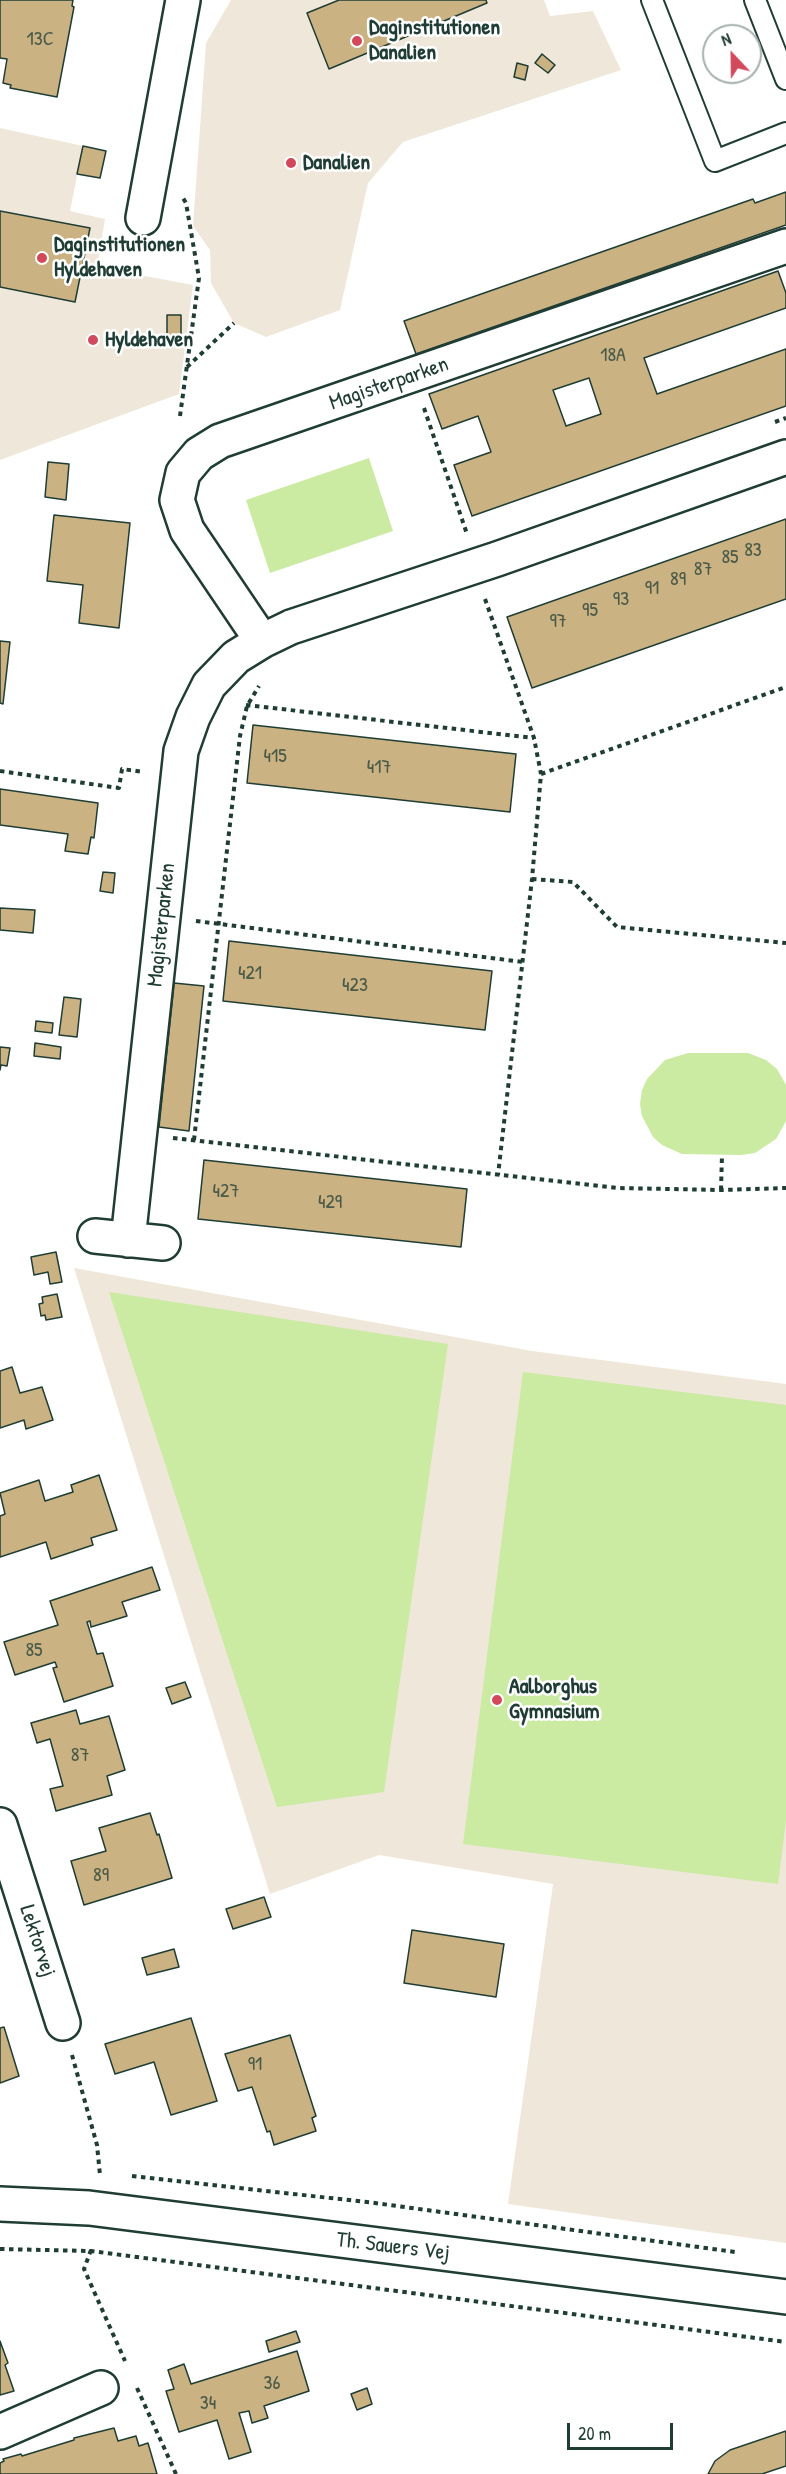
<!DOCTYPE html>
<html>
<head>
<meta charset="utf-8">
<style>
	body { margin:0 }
	#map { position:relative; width:786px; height:2474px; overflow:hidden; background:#fff; font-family:"Patrick Hand",sans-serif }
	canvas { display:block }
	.north { position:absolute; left:702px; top:24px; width:60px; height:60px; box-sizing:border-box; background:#fff; border:2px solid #a5b1ae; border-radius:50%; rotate:338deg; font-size:16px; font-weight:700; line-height:24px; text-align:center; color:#1f3d34 }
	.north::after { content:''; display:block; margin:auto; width:21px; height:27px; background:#d1495b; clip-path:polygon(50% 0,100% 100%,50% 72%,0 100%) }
	.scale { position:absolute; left:567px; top:2423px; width:106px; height:27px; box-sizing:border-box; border:3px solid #1f3d34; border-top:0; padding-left:8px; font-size:18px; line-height:21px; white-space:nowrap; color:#1f3d34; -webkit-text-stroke:4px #fff; paint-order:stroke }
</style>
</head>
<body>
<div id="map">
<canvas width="786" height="2474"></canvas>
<div class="north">N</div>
<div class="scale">20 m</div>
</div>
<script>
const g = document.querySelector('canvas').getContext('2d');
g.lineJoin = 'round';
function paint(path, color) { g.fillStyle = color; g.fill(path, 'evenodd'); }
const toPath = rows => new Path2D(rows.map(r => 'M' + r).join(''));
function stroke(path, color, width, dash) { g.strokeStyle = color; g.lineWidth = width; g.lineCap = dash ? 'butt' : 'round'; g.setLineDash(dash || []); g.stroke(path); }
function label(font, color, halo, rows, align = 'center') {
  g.font = font + ' "Patrick Hand",sans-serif'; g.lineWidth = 5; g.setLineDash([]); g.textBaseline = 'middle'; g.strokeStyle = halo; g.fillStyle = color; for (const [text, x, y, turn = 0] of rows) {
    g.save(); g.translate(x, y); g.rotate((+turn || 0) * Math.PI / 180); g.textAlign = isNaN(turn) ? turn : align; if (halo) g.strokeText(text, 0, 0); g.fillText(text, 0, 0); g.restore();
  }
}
const built = toPath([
	[231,0,544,0,550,16,593,11,621,70,403,142,368,183,340,310,266,337,234,323,211,283,210,250,193,226,206,43],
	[0,128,83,146,70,211,105,219,97,267,193,285,179,394,0,460],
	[74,1268,532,1351,786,1384,786,2243,508,2204,553,1884,379,1855,270,1894]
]);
const green = toPath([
	[369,458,393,531,270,573,246,500],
	[688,1053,748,1053,766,1060,777,1069,786,1085,786,1121,776,1139,755,1153,741,1155,682,1154,662,1145,653,1137,642,1116,640,1104,642,1090,647,1079,665,1060],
	[109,1292,448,1344,384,1792,277,1807],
	[523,1372,786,1405,786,1820,778,1884,463,1844]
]);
const building = toPath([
	[0,0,73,0,72,6,74,7,57,97,10,88,11,85,3,83,7,59,0,58,0,0],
	[339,0,486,0,487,3,329,69,307,13,339,0],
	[542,54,555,65,548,73,535,63,542,54],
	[517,63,528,66,525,80,514,77,517,63],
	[83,146,106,151,100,178,77,174,83,146],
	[786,192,786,225,416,354,404,321,753,199,755,203,786,192],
	[0,211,90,228,75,302,0,287,0,211],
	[778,271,786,293,786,308,644,358,657,394,786,349,786,406,472,516,454,465,491,452,478,416,442,429,429,394,778,271],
	[589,378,601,414,566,426,553,390,589,378],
	[167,315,181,315,181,337,167,337,167,315],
	[48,462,69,464,66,500,45,497,48,462],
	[54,515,130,523,119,628,79,623,83,585,47,581,54,515],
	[786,519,786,599,532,688,507,617,786,519],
	[0,641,10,642,3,704,0,703,0,641],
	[253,725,516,754,510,812,247,783,253,725],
	[0,789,98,803,94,838,91,837,88,854,65,851,68,834,0,825,0,789],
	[103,872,115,873,113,893,100,891,103,872],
	[0,908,35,910,33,933,0,930,0,908],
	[229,941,492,971,485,1030,223,1001,229,941],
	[174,983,204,986,189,1131,159,1127,174,983],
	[64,997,81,999,77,1037,59,1035,64,997],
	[36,1021,53,1023,52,1033,35,1031,36,1021],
	[35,1043,61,1047,60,1059,34,1056,35,1043],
	[0,1047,10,1048,7,1066,1,1065,0,1070,0,1047],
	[204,1160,467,1189,461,1247,198,1219,204,1160],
	[56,1252,62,1282,50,1284,48,1272,34,1275,31,1257,56,1252],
	[57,1294,62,1317,46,1320,45,1315,41,1316,39,1304,43,1303,42,1297,57,1294],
	[12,1367,20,1393,42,1387,53,1420,26,1429,24,1420,0,1428,0,1371,12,1367],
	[99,1475,117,1530,91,1538,93,1545,51,1559,46,1542,0,1557,0,1516,5,1514,0,1493,39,1480,45,1501,73,1492,71,1485,99,1475],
	[152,1567,160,1590,122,1602,127,1616,91,1627,90,1621,87,1622,97,1654,103,1653,113,1686,64,1702,53,1668,57,1667,55,1662,15,1675,4,1642,58,1625,50,1601,152,1567],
	[185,1682,191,1697,172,1704,166,1688,185,1682],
	[76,1710,80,1724,109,1716,125,1770,107,1776,112,1795,56,1811,50,1789,63,1786,50,1739,37,1743,31,1723,76,1710],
	[150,1813,157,1835,159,1834,172,1878,84,1905,71,1861,106,1851,99,1828,150,1813],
	[264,1897,271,1917,233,1929,226,1909,264,1897],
	[412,1930,504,1944,496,1997,404,1983,412,1930],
	[174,1949,179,1967,147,1975,142,1958,174,1949],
	[191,2018,217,2101,171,2115,154,2062,115,2074,105,2044,191,2018],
	[4,2027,19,2076,0,2083,0,2028,4,2027],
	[290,2035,316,2116,312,2118,316,2131,274,2145,270,2131,267,2132,252,2087,238,2091,225,2054,290,2035],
	[296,2331,300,2342,269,2352,266,2341,296,2331],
	[0,2341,8,2363,5,2365,14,2391,0,2395,0,2341],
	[297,2351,309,2391,264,2406,268,2418,252,2423,249,2411,239,2413,251,2452,229,2459,217,2420,179,2432,166,2391,174,2389,168,2370,184,2364,191,2384,297,2351],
	[367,2388,372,2404,357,2410,351,2394,367,2388],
	[114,2428,118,2441,136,2436,139,2446,148,2443,157,2474,0,2474,0,2463,4,2461,3,2459,21,2454,22,2456,74,2440,74,2438,114,2428],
	[786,2431,786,2466,762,2474,708,2474,715,2461,730,2450,786,2431]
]);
const path = toPath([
	[187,367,234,323],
	[424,408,467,534],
	[180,416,199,278,186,203,183,198],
	[775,422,786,418],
	[485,599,534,738,541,774,532,879,498,1175],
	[246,705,534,738],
	[0,771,119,788,122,769,144,772],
	[541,774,786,687],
	[532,879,573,882,617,927,786,943],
	[196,921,523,962],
	[173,1138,617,1188,721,1190,786,1188],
	[194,1140,240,736,247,706,259,686],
	[721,1190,722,1155],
	[72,2055,97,2145,100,2175],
	[132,2176,375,2203,735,2252],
	[0,2249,91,2251,786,2342],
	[91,2250,84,2269,125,2361],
	[137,2388,176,2474]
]);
const lane = toPath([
	[652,0,715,161,786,133],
	[755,0,786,79]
]);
const street = toPath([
	[143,218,183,0],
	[262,641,187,530,177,500,183,473,199,454,220,441,786,246],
	[95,1236,163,1243],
	[128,1240,181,751,193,717,209,685,236,657,262,641,291,627,497,559,786,457],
	[0,1825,63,2023],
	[0,2432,101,2388]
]);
const secondary = toPath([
	[0,2204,89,2208,786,2297]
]);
const markers = [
	[357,41,6,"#d1495b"],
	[291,163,6,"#d1495b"],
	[42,258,6,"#d1495b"],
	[93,340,6,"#d1495b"],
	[497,1700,6,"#d1495b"]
];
const numberNames = [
	["13C",40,40],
	["18A",613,356],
	["83",753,551],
	["85",730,558],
	["87",703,570],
	["89",678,580],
	["91",652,589],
	["93",621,600],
	["95",590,611],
	["97",558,622],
	["415",275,757],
	["417",379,768],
	["421",250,974],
	["423",355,986],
	["427",226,1192],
	["429",330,1203],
	["85",34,1651],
	["87",80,1756],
	["89",101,1876],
	["91",255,2065],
	["36",272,2384],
	["34",208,2404]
];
const poiNames = [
	["Daginstitutionen",369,28],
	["Danalien",369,53],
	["Danalien",303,163],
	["Daginstitutionen",54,245],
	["Hyldehaven",54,270],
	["Hyldehaven",105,340],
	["Aalborghus",509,1687],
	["Gymnasium",509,1712]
];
const streetNames = [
	["Magisterparken",389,384,-19],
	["Magisterparken",162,925,-84],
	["Lektorvej",37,1941,72],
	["Th. Sauers Vej",393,2247,7]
];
paint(built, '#efe8da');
paint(green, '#cbeaa2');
paint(building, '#cab282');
stroke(building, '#1f3d34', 1.5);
stroke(lane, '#1f3d34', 24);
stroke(street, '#1f3d34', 38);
stroke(secondary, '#1f3d34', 38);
stroke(path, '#1f3d34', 4, [4.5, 4.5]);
stroke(lane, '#fff', 20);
stroke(street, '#fff', 33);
stroke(secondary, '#fff', 33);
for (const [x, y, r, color] of markers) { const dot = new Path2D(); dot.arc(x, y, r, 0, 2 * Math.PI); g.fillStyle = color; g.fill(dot); stroke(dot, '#fff', 2); }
label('20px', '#4a5a48', null, numberNames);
label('bold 22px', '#1f3d34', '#fff', poiNames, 'left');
label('22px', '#1f3d34', '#fff', streetNames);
</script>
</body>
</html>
